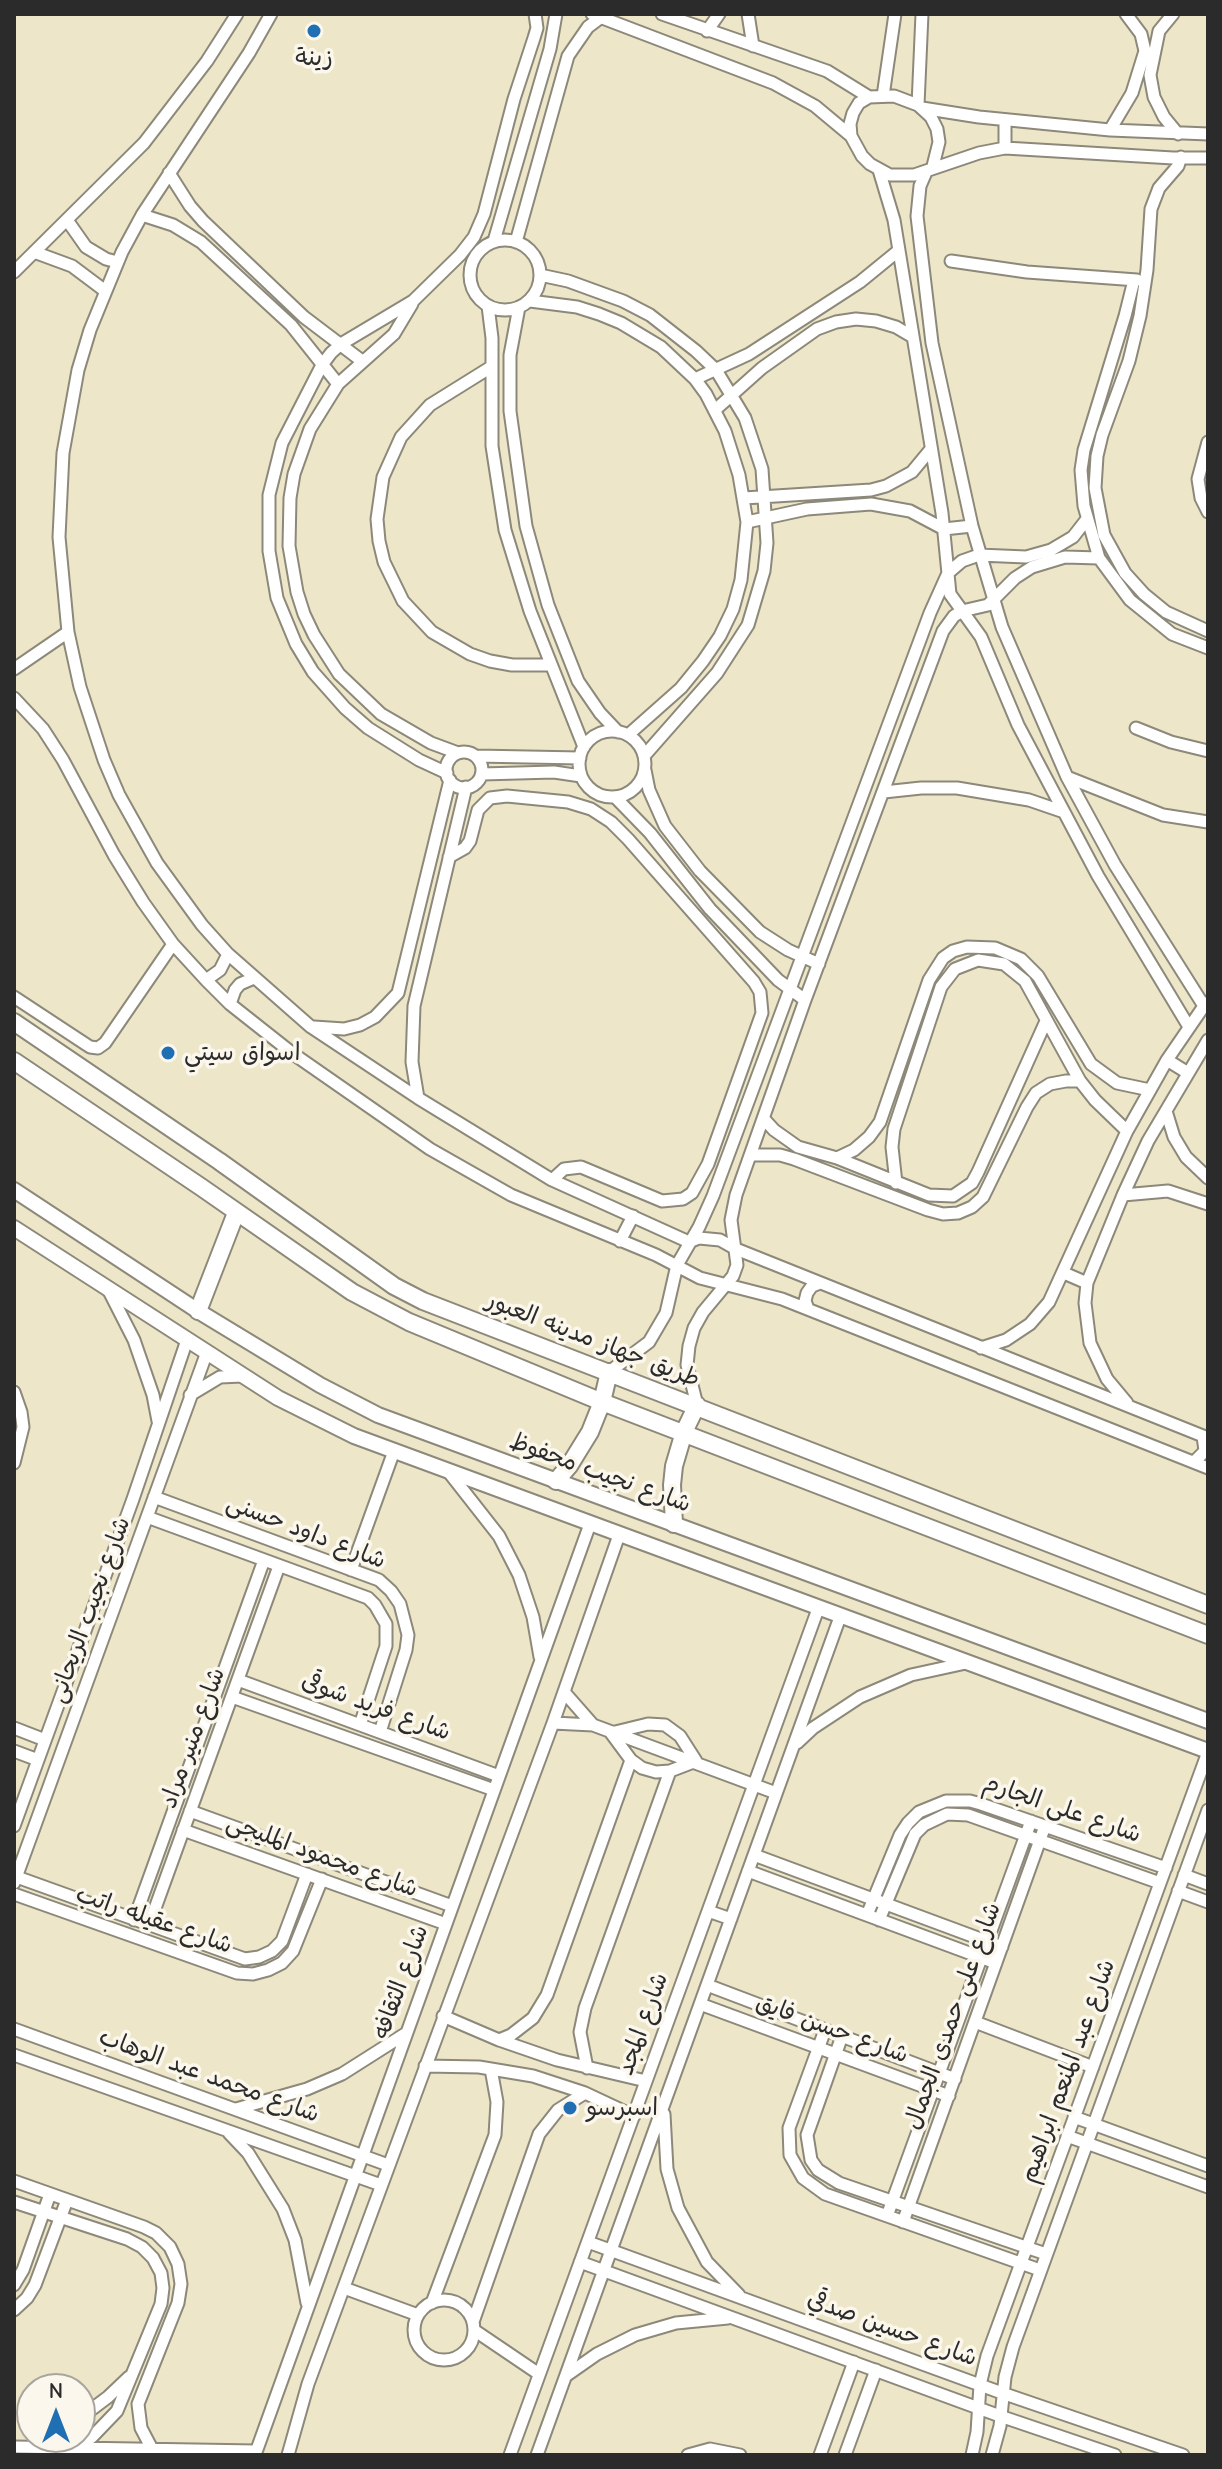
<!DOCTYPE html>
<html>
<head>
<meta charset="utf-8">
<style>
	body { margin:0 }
	#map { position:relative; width:1222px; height:2469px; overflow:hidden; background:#ede6c8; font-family:"Comic Neue",sans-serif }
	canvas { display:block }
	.frame { position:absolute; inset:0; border:16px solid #2b2b2b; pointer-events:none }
	.north { position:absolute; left:16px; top:2373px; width:80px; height:80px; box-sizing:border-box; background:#fbf7ec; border:2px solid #a8a59f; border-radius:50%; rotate:0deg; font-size:22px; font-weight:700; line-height:32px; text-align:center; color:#2b2b2b }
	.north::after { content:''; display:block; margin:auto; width:28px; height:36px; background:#1f6fb2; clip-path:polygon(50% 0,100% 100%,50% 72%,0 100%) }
</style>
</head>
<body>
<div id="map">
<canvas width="1222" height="2469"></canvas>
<div class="frame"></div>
<div class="north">N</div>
</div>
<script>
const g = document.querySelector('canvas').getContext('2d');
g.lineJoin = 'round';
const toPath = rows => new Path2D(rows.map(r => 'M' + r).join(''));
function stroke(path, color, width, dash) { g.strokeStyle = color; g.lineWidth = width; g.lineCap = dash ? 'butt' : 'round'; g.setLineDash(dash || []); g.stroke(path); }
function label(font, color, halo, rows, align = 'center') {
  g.font = font + ' "Comic Neue","Playpen Sans Arabic",sans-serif'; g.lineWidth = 7; g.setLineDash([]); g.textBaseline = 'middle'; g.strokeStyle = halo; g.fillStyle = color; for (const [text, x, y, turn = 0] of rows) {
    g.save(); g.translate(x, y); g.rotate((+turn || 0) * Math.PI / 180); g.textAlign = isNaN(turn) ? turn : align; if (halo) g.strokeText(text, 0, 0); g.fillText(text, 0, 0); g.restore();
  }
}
const minor = toPath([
	[271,14,249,53,142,215,122,252,90,330,78,370,63,453,59,537,68,632,80,687,104,760,119,795,157,863,202,925,228,954,311,1027,418,1098,552,1180,689,1242,699,1238,720,1240,736,1249,1208,1438],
	[592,14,773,83,815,106,851,136],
	[662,14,827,71,869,97],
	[748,14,753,46],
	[1173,14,1159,31,1150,75,1154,97,1164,117,1178,134],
	[707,31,719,14],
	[883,96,895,14],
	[918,105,922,14],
	[922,108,979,117,1110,130,1208,134],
	[1110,130,1132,93,1145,51,1141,34,1126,14],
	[1005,148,1005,120],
	[1181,157,1178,166,1159,188,1151,209,1147,270,1140,316,1129,361,1102,435,1097,456,1095,488,1104,535,1125,573,1144,594,1166,612,1208,631],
	[933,166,939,142,937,129,931,117,918,105,894,96,869,97,859,103,853,113,850,124,851,136,862,156,870,164,890,175,914,175,979,153,1005,148,1173,158,1208,158],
	[879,170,894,220,942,513,950,594,981,637,1018,725,1098,876,1189,1027],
	[926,172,920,186,917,216,932,343,972,526,1002,627,1067,777,1115,865,1204,1006],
	[169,173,190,206,203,221,304,317,362,361],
	[142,215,173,225,201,242,291,325,338,384],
	[67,220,86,247,106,259,117,262],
	'470 275a35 35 0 1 1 70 0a35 35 0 1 1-70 0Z',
	[494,241,550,49,556,14],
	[516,242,568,56,588,27,600,18],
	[34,252,72,266,104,290],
	[951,261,1027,272,1137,280],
	[14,272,144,143,207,61,237,14],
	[540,275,568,281,623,301,650,315,696,351,716,370,745,418,762,469,767,543,764,571,748,625,717,673,644,756],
	[1134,280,1125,316,1084,450,1081,470,1084,506,1099,558,1130,600,1172,634,1208,648],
	[530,301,577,307,599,314,621,323,661,347,695,379,706,394,725,431,739,475,747,522,741,580,733,609,720,636,703,661,681,688,628,735],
	[412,304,394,334,338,384,310,429,294,474,290,498,289,546,297,592,304,614,314,635,339,674,381,714,431,743,458,753],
	[488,306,492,338,492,446,505,530,530,611,584,747],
	[519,307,510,355,510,411,526,526,548,605,578,681,600,713,618,732],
	[491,367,430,405,401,437,383,477,377,519,379,541,384,562,403,601,432,632,470,654,490,661,512,665,551,665],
	[695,379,749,354,860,282,898,251],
	[715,410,762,368,817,329,836,322,856,319,876,321,896,327,913,337],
	[1208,442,1198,479,1201,498,1208,512],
	[744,498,871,490,886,486,912,472,931,449],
	[747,522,807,509,871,504,910,511,944,529,972,526],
	[14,669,68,632],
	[14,698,43,729,63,760,114,855,143,902,173,944,206,980,230,1004,292,1053,430,1149,511,1195,656,1255,700,1278,782,1299,1208,1468],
	[1136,728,1171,742,1208,751],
	'579 764a33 33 0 1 1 66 0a33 33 0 1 1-66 0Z',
	'446 770a18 18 0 1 1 36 0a18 18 0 1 1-36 0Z',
	[476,756,580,758],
	[645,770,649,790,665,826,700,871,760,932,788,950,819,964],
	[447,773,419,760,368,728,345,708,313,672,296,644,277,598,269,551,269,495,282,443,322,365,331,353,341,344,413,301,460,255,474,237,484,214,514,99,534,38,537,28,535,14],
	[482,774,554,772,581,776],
	[1067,777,1163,815,1208,822],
	[884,792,921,788,957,788,1029,800,1064,812],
	[615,797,650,833,710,909,778,980,805,1000],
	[449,857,465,848,470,841,478,810,490,798,507,796,568,802,591,809,611,822,628,839,754,982,760,992,762,1013,708,1164,692,1193,683,1199,662,1201,581,1167,564,1169,552,1180],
	[206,980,220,970,228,954],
	[14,997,90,1047,98,1048,105,1043,173,944],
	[230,1004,235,990,240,984,254,978],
	[314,1027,344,1029,360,1025,375,1017,398,993,450,780],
	[1167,1060,1188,1073],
	[418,1098,412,1062,414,1006,466,787],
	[1166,1111,1174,1137,1186,1157,1208,1178],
	[764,1119,774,1130,798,1147,837,1158,929,1195,953,1196,972,1183,978,1172,1046,1021],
	[751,1155,780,1155,794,1159,928,1210,943,1214,958,1213,972,1207,983,1197,1027,1107,1036,1093,1050,1084,1066,1081,1080,1081],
	[837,1158,854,1150,869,1137,880,1122,929,980,943,958,953,951,967,947,995,948,1021,959,1038,976,1091,1064,1117,1083,1150,1090],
	[896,1183,892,1147,894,1129,941,987,955,969,978,960,1004,964,1025,981,1080,1081,1095,1100,1127,1131],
	[1123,1195,1168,1191,1208,1204],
	[620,1241,633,1216],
	[1064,1273,1087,1283],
	[108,1289,134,1340,153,1395,158,1421],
	[808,1309,805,1301,807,1293,812,1286,820,1283],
	[981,1348,1006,1340,1030,1324,1049,1302,1127,1131,1167,1060,1206,1003],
	[609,1372,649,1342,666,1313,677,1265,699,1227,713,1196,930,613,948,573,962,561,979,555,1026,557,1051,550,1073,537,1087,519],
	[14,1392,21,1412,23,1427,14,1463],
	[190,1395,220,1377,242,1376],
	[1127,1403,1107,1379,1090,1343,1085,1303,1087,1283,1123,1195,1148,1141,1208,1040],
	[697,1405,687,1365,689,1346,694,1328,703,1312,733,1276,737,1265,731,1220,736,1195,805,1000,943,631,954,616,962,611,988,605,1015,578,1032,567,1065,557,1099,558],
	[1194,1462,1205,1451,1203,1436],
	[448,1471,499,1536,519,1575,533,1617,540,1657],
	[154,1497,379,1580,391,1591,400,1604,408,1635,406,1650,380,1732],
	[147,1517,368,1598,375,1605,386,1624,386,1646,360,1725],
	[351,1570,394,1451],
	[238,1680,499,1776],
	[564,1692,593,1725],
	[232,1697,494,1790],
	[553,1723,593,1725,776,1793],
	[648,1724,665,1725,680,1736,696,1761,670,1771,656,1772,642,1768,631,1760,611,1733,648,1724],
	[14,1728,45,1740],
	[797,1743,813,1728,860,1697,911,1675,966,1663],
	[14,1751,38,1760],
	[190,1811,452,1906],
	[14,1826,133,1499,187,1340],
	[183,1830,446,1924],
	[754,1855,1002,1947],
	[748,1871,996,1963],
	[1184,1875,1208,1884],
	[14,1876,245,1959,259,1957,272,1951,282,1941,307,1874],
	[14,1883,207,1352],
	[1178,1891,1208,1902],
	[14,1894,237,1973,253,1974,268,1970,282,1963,293,1951,322,1879],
	[708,1911,731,1919],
	[867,1915,900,1835,908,1823,919,1812,946,1801,970,1801,981,1804,1166,1868],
	[134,1920,264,1560],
	[879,1920,915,1834,924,1825,947,1814,968,1815,1160,1883],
	[149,1925,279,1566],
	[707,1985,955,2079],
	[700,2004,949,2096],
	[443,2016,499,2040,557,2060,646,2081],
	[975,2022,1093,2067],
	[14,2029,388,2165],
	[825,2030,789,2128,790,2155,803,2178,825,2194,1040,2270],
	[842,2036,807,2135,811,2160,818,2170,839,2183,1046,2254],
	[499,2040,511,2035,533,2018,547,1995,631,1760],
	[14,2055,381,2185],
	[425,2066,479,2067,533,2076,585,2093,634,2116],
	[587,2068,580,2032,585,2008,670,1771],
	[236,2109,307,2089,342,2074,405,2034],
	[664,2114,667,2169,678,2208,707,2262,739,2295],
	[1074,2117,1208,2166],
	[229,2133,248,2153,283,2209,295,2240,307,2303],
	[1067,2136,1208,2187],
	[14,2181,144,2227,156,2233,170,2247,178,2264,181,2284,178,2303,138,2404,141,2428,152,2449],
	[14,2202,127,2239,142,2247,153,2258,161,2273,163,2288,161,2304,117,2411,92,2437,78,2448],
	[887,2216,1031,1821],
	[903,2222,1045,1826],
	[588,2242,1002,2393,1183,2455],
	[580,2262,1000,2416,1115,2455],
	[14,2285,23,2270,50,2194],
	[344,2288,418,2315],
	'414 2330a30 30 0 1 1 60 0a30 30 0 1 1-60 0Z',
	[432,2303,495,2135,497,2102,491,2069],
	[14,2310,27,2298,35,2285,67,2200],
	[473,2322,539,2134,558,2110,585,2093],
	[474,2330,539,2374],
	[567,2375,597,2354,635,2335,676,2323,728,2318],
	[80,2418,108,2397,129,2377],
	[14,2447,256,2451],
	[255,2455,590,1524],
	[288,2455,308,2384,553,1723,619,1535],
	[510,2455,818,1609],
	[537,2455,840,1617],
	[688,2455,710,2449,740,2455],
	[820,2455,854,2362],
	[845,2455,876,2370],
	[972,2455,977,2432,980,2385,987,2356,1208,1752],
	[992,2455,1000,2426,1005,2377,1013,2347,1208,1810]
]);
const tertiary = toPath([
	[14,1190,198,1311,320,1385,378,1415,1208,1721],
	[14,1228,278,1398,354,1436,1208,1751]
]);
const secondary = toPath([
	[14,1022,219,1161,394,1286,423,1301,1208,1605],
	[14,1061,201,1187,352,1292,409,1322,602,1402,1208,1635],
	[198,1311,236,1213],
	[556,1481,569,1466,590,1432,602,1402,609,1372],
	[674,1524,672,1485,674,1466,684,1432,697,1405]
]);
const markers = [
	[314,31,8,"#1f6fb2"],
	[168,1053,8,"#1f6fb2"],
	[570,2108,8,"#1f6fb2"]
];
const poiNames = [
	["زينة",314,58,"center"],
	["اسواق سيتي",184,1053],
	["اسبرسو",586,2108]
];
const streetNames = [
	["طريق جهاز مدينه العبور",593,1340,21],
	["شارع نجيب محفوظ",600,1473,20],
	["شارع داود حسنى",306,1532,21],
	["شارع نجيب الريحانى",90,1610,-70],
	["شارع فريد شوقى",376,1707,20],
	["شارع منير مراد",193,1738,-70],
	["شارع على الجارم",1062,1809,19],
	["شارع محمود المليجى",322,1856,20],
	["شارع عقيله راتب",154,1920,19],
	["شارع الثقافه",401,1982,-70],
	["شارع على حمدى الجمال",953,2016,-70],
	["شارع المجد",643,2024,-70],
	["شارع حسن فايق",832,2029,20],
	["شارع عبد المنعم ابراهيم",1068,2071,-70],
	["شارع محمد عبد الوهاب",209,2076,20],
	["شارع حسين صدقي",892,2329,20]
];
stroke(minor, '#8c887a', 15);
stroke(tertiary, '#8c887a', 18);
stroke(secondary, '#8c887a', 20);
stroke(minor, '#fff', 11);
stroke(tertiary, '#fff', 14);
stroke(secondary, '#fff', 16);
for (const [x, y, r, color] of markers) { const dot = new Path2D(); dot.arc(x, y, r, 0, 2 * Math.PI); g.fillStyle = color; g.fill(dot); stroke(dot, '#fbf7ec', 3); }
label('24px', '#2b2b2b', '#fbf7ec', poiNames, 'left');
label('24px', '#2b2b2b', '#fbf7ec', streetNames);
</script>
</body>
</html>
